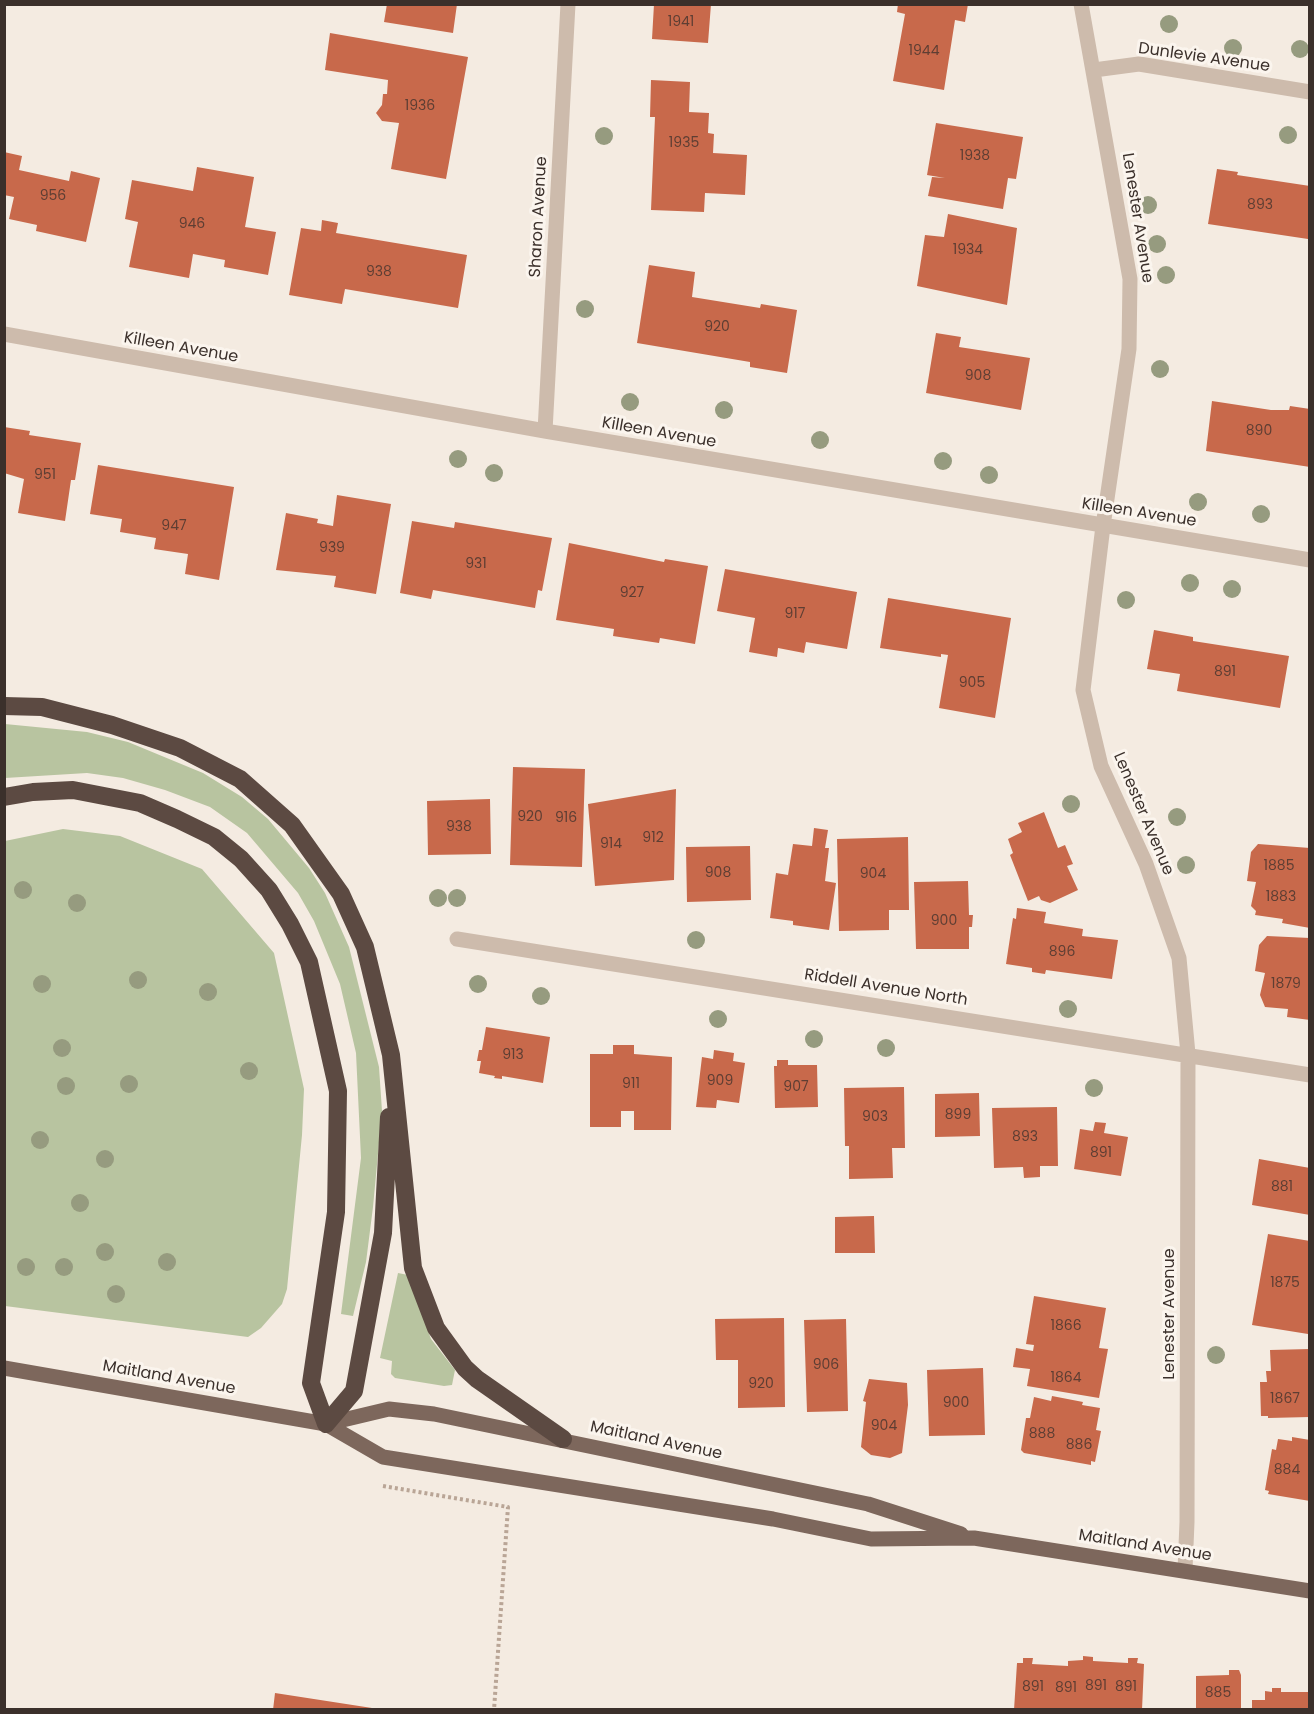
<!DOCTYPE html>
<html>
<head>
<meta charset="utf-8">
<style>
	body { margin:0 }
	#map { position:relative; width:1314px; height:1714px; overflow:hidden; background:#f4ebe1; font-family:Poppins,sans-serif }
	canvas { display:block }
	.frame { position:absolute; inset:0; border:6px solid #3b302b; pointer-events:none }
</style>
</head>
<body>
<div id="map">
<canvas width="1314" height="1714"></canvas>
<div class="frame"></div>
</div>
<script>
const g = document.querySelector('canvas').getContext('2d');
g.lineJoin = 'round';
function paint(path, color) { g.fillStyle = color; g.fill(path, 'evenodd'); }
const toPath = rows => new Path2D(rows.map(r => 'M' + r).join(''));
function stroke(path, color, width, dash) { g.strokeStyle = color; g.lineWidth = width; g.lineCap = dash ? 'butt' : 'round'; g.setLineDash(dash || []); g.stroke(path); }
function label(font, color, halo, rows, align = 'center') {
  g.font = font + ' Poppins,sans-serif'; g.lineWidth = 6; g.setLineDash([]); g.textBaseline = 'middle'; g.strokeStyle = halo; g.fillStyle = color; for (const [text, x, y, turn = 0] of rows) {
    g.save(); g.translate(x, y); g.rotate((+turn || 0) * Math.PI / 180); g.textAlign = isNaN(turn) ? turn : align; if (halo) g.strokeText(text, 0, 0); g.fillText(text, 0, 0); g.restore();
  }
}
const green = toPath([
	[5,724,87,732,128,742,203,773,242,797,268,819,309,868,325,893,349,947,379,1067,382,1111,373,1207,366,1262,353,1316,341,1314,361,1158,356,1053,340,984,314,921,298,893,247,833,210,807,165,790,123,778,87,773,5,778],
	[63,829,120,836,202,869,274,953,304,1089,302,1135,287,1289,282,1304,261,1328,248,1337,5,1306,5,841],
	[398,1273,408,1275,431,1339,455,1370,452,1385,444,1386,395,1378,391,1374,392,1361,380,1358]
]);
const building = toPath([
	[387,4,457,4,453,33,384,22],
	[654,4,711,4,708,43,652,39],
	[898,4,968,4,965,22,955,20,944,90,893,81,905,14,897,12],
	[330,33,468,57,446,179,391,169,399,123,382,121,376,113,382,105,383,94,387,94,388,80,325,70],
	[651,80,690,82,689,112,709,113,708,133,714,134,713,153,747,155,745,195,705,193,704,212,651,210,655,117,650,117],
	[936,123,1023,137,1016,179,1008,178,1003,209,928,196,932,177,945,178,927,175],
	[4,152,22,156,19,170,69,181,71,171,100,178,86,242,36,231,37,225,9,219,14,197,4,195],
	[197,167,254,177,245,227,276,232,268,275,224,267,225,260,193,254,189,278,129,267,138,222,125,219,132,180,193,191],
	[1217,169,1238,172,1237,175,1310,186,1308,239,1208,224],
	[948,214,1017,228,1007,305,917,286,925,235,944,237],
	[322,220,338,223,336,233,467,255,458,308,345,289,342,304,289,295,301,228,321,231],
	[649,265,695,272,692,297,760,308,761,304,797,310,787,373,750,367,750,362,637,343],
	[936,333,961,337,959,347,1030,358,1021,410,926,393],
	[1212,401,1271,410,1289,410,1290,406,1310,409,1310,467,1206,451],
	[4,427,30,431,29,435,81,443,75,480,71,480,65,521,18,513,24,479,4,473],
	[98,465,234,487,219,580,185,574,188,554,154,549,156,538,120,532,122,519,90,514],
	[337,495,391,504,376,594,334,587,336,576,276,570,286,513,318,519,317,523,333,526],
	[412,521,454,528,455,522,552,538,542,591,538,590,535,608,433,590,431,599,400,593],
	[569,543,664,562,665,559,708,566,695,644,660,638,659,643,613,636,614,629,556,620],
	[725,569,857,592,847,649,806,642,804,653,778,648,777,657,749,652,755,618,717,611],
	[888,598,1011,618,995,718,939,708,948,655,941,654,941,657,880,648],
	[1154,630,1193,637,1193,641,1289,656,1280,708,1177,691,1180,674,1147,669],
	[513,767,585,769,582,867,510,865],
	[676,789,674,880,595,886,588,804],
	[490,799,491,854,428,855,427,801],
	[1044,812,1058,848,1065,845,1073,864,1067,866,1078,890,1050,903,1041,900,1039,896,1028,901,1010,855,1013,853,1008,839,1022,832,1018,823],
	[814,828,828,830,825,848,829,848,825,881,836,883,829,930,793,925,793,921,770,918,776,873,788,875,793,844,812,846],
	[908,837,909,910,889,910,889,930,839,931,837,839],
	[1258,844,1310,848,1310,928,1282,923,1283,919,1255,915,1256,911,1251,906,1256,882,1247,881,1251,852],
	[750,846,751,900,687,902,686,847],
	[968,881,969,915,973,915,972,927,969,927,969,949,916,949,914,882],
	[1017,908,1046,912,1044,923,1083,929,1082,936,1118,940,1112,979,1046,970,1045,974,1032,972,1032,968,1006,964,1013,918,1016,919],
	[1267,936,1310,938,1310,1020,1287,1017,1288,1009,1265,1007,1260,995,1265,973,1255,971,1259,945],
	[486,1027,550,1037,543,1083,502,1076,502,1079,494,1078,495,1076,479,1073,481,1061,477,1061,479,1050,482,1050],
	[613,1045,634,1045,634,1054,672,1057,671,1130,634,1130,634,1111,621,1111,621,1127,590,1127,590,1054,613,1054],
	[714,1050,734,1053,733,1061,745,1063,739,1103,717,1100,716,1108,696,1107,702,1057,713,1059],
	[777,1060,788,1060,788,1065,817,1065,818,1107,775,1108,774,1066,777,1066],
	[904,1087,905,1148,892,1148,893,1178,849,1179,849,1146,845,1146,844,1088],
	[979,1093,980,1136,935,1137,935,1094],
	[1057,1107,1058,1166,1040,1166,1040,1177,1024,1178,1023,1167,994,1168,992,1108],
	[1095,1122,1106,1123,1104,1133,1128,1137,1121,1176,1074,1169,1080,1129,1093,1131],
	[1259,1159,1310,1168,1310,1215,1252,1205],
	[874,1216,875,1253,835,1253,835,1217],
	[1268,1234,1310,1241,1308,1334,1252,1325],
	[1034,1296,1106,1308,1099,1348,1108,1349,1099,1398,1027,1386,1030,1369,1013,1367,1016,1348,1033,1351,1034,1345,1026,1344],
	[784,1318,785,1407,738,1408,738,1360,716,1360,715,1319],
	[846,1319,848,1411,807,1412,804,1320],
	[1310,1349,1310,1417,1268,1418,1268,1416,1261,1416,1260,1382,1267,1382,1266,1371,1271,1371,1270,1350],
	[983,1368,985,1435,929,1436,927,1370],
	[869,1379,907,1383,908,1405,902,1453,890,1458,871,1455,861,1447,866,1402,863,1401],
	[1052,1396,1083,1402,1082,1405,1100,1408,1096,1430,1101,1431,1095,1462,1091,1461,1091,1465,1024,1453,1021,1450,1026,1418,1030,1418,1034,1397,1051,1401],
	[1292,1437,1310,1440,1310,1501,1268,1494,1269,1491,1265,1490,1272,1449,1276,1450,1278,1439,1292,1441],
	[1083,1656,1093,1657,1093,1661,1128,1663,1128,1658,1138,1658,1137,1663,1144,1664,1142,1710,1014,1710,1017,1663,1023,1663,1023,1658,1033,1658,1032,1664,1068,1666,1068,1661,1083,1660],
	[1229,1670,1239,1670,1241,1675,1241,1710,1196,1710,1196,1676,1229,1675],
	[1272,1688,1281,1688,1281,1692,1310,1692,1310,1710,1252,1710,1252,1700,1265,1700,1265,1691,1272,1692],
	[275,1693,372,1708,372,1710,273,1710]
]);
const path = toPath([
	[383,1486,508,1507,494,1710]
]);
const minor = toPath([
	[1081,4,1130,279,1129,349,1103,526,1083,690,1101,766,1146,864,1179,958,1188,1054,1187,1522,1185,1570],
	[1094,70,1139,64,1310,92],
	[4,334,545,431,1310,560],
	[545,431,568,4],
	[457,939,1310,1075]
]);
const major = toPath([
	[4,1368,326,1424,383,1457,773,1519,871,1539,974,1538,1310,1591],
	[326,1424,389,1409,434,1414,868,1504,961,1534]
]);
const highway = toPath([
	[4,706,42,707,112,725,180,748,240,779,292,825,341,894,365,947,391,1055,413,1268,436,1328,465,1368,477,1379,563,1439],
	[4,797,33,792,73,790,140,803,177,819,214,837,241,859,269,890,290,924,309,962,338,1091,336,1212,311,1383,326,1424],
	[326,1424,354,1391,383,1233,389,1117]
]);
const trees = [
	[1169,24],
	[1233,48],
	[1300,49],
	[1288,135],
	[604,136],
	[1148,205],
	[1157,244],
	[1166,275],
	[585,309],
	[1160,369],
	[630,402],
	[724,410],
	[820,440],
	[458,459],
	[943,461],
	[494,473],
	[989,475],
	[1198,502],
	[1261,514],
	[1190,583],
	[1232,589],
	[1126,600],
	[1071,804],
	[1177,817],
	[1186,865],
	[23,890],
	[438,898],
	[457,898],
	[77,903],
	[696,940],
	[138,980],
	[42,984],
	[478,984],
	[208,992],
	[541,996],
	[1068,1009],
	[718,1019],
	[814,1039],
	[62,1048],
	[886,1048],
	[249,1071],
	[129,1084],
	[66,1086],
	[1094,1088],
	[40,1140],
	[105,1159],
	[80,1203],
	[105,1252],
	[167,1262],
	[26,1267],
	[64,1267],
	[116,1294],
	[1216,1355]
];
const numberNames = [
	["1941",681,22],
	["1944",924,51],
	["1936",420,106],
	["1935",684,143],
	["1938",975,156],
	["956",53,196],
	["893",1260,205],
	["946",192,224],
	["1934",968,250],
	["938",379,272],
	["920",717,327],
	["908",978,376],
	["890",1259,431],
	["951",45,475],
	["947",174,526],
	["939",332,548],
	["931",476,564],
	["927",632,593],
	["917",795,614],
	["891",1225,672],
	["905",972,683],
	["920",530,817],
	["916",566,818],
	["938",459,827],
	["912",653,838],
	["914",611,844],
	["1885",1279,866],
	["908",718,873],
	["904",873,874],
	["1883",1281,897],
	["900",944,921],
	["896",1062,952],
	["1879",1286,984],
	["913",513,1055],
	["909",720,1081],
	["911",631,1084],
	["907",796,1087],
	["899",958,1115],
	["903",875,1117],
	["893",1025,1137],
	["891",1101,1153],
	["881",1282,1187],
	["1875",1285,1283],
	["1866",1066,1326],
	["906",826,1365],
	["1864",1066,1378],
	["920",761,1384],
	["1867",1285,1399],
	["900",956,1403],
	["904",884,1426],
	["888",1042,1434],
	["886",1079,1445],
	["884",1287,1470],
	["891",1096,1686],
	["891",1033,1687],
	["891",1126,1687],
	["891",1066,1688],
	["885",1218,1693]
];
const streetNames = [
	["Dunlevie Avenue",1204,58,8],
	["Sharon Avenue",539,217,-87],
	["Lenester Avenue",1137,218,81],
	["Killeen Avenue",181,348,10],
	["Killeen Avenue",659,433,10],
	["Killeen Avenue",1139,513,9],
	["Lenester Avenue",1143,814,67],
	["Riddell Avenue North",886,988,9],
	["Lenester Avenue",1170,1314,-90],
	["Maitland Avenue",169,1378,10],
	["Maitland Avenue",656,1441,12],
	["Maitland Avenue",1145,1546,9]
];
paint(green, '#b8c4a0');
paint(building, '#c8694b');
stroke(path, '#b9a596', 4, [3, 3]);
stroke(minor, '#cdbbac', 15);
stroke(major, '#7d675c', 15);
stroke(highway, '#5c4a42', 18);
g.fillStyle = '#969b7f';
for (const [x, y] of trees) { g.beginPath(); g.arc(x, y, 9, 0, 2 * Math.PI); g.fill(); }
label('14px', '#5e3e33', null, numberNames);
label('16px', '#3b302b', '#fbf5ee', streetNames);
</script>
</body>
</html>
